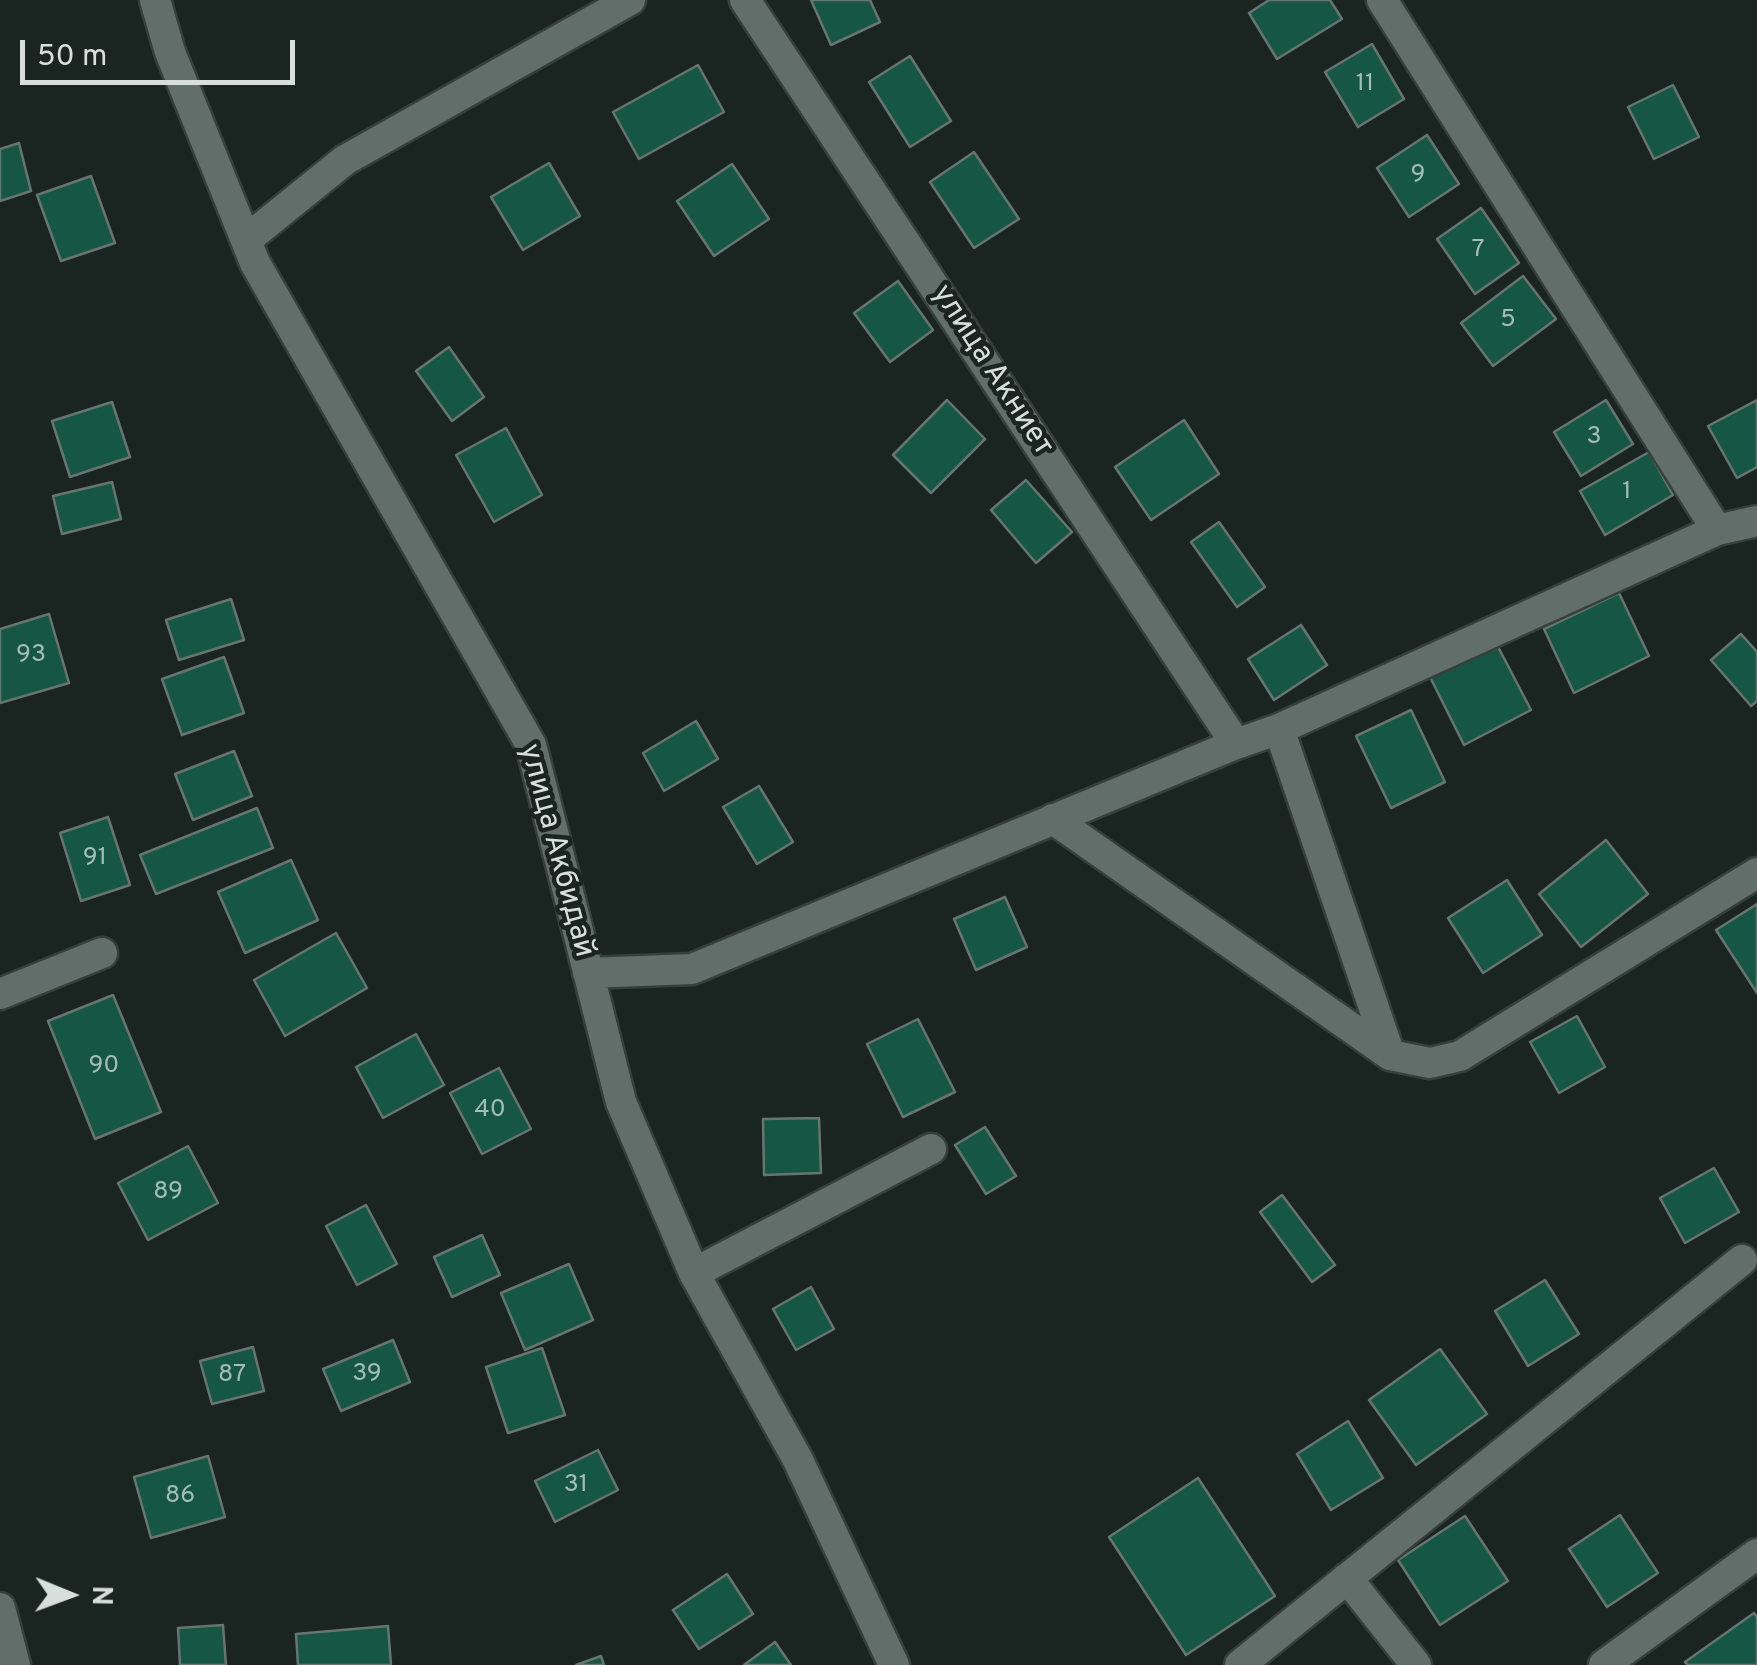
<!DOCTYPE html>
<html>
<head>
<meta charset="utf-8">
<style>
	body { margin:0 }
	#map { position:relative; width:1757px; height:1665px; overflow:hidden; background:#1a2420; font-family:Overpass,sans-serif }
	canvas { display:block }
	.north { position:absolute; left:20px; top:1545px; width:100px; height:100px; -webkit-text-stroke:8px #1a2420; paint-order:stroke; rotate:91deg; font-size:28px; font-weight:700; line-height:40px; text-align:center; color:#d7dedb }
	.north::after { content:''; display:block; margin:auto; width:35px; height:45px; background:#d7dedb; clip-path:polygon(50% 0,100% 100%,50% 72%,0 100%) }
	.scale { position:absolute; left:20px; top:40px; width:275px; height:45px; box-sizing:border-box; border:5px solid #d7dedb; border-top:0; padding-left:12px; font-size:30px; line-height:35px; white-space:nowrap; color:#d7dedb; -webkit-text-stroke:8px #1a2420; paint-order:stroke }
</style>
</head>
<body>
<div id="map">
<canvas width="1757" height="1665"></canvas>
<div class="north">N</div>
<div class="scale">50 m</div>
</div>
<script>
const g = document.querySelector('canvas').getContext('2d');
g.lineJoin = 'round';
function paint(path, color) { g.fillStyle = color; g.fill(path, 'evenodd'); }
const toPath = rows => new Path2D(rows.map(r => 'M' + r).join(''));
function stroke(path, color, width, dash) { g.strokeStyle = color; g.lineWidth = width; g.lineCap = dash ? 'butt' : 'round'; g.setLineDash(dash || []); g.stroke(path); }
function label(font, color, halo, rows, align = 'center') {
  g.font = font + ' Overpass,sans-serif'; g.lineWidth = 9; g.setLineDash([]); g.textBaseline = 'middle'; g.strokeStyle = halo; g.fillStyle = color; for (const [text, x, y, turn = 0] of rows) {
    g.save(); g.translate(x, y); g.rotate((+turn || 0) * Math.PI / 180); g.textAlign = isNaN(turn) ? turn : align; if (halo) g.strokeText(text, 0, 0); g.fillText(text, 0, 0); g.restore();
  }
}
const building = toPath([
	[811,0,870,0,880,22,831,45,811,0],
	[1269,0,1330,0,1342,19,1277,59,1249,13,1269,0],
	[1372,44,1404,99,1358,127,1325,72,1372,44],
	[910,56,951,121,910,147,869,82,910,56],
	[698,65,724,112,639,159,613,112,698,65],
	[1673,85,1699,137,1654,159,1628,107,1673,85],
	[1427,135,1459,184,1409,217,1377,168,1427,135],
	[19,143,31,191,0,201,0,149,19,143],
	[974,152,1019,219,974,248,930,182,974,152],
	[549,163,580,216,523,250,491,197,549,163],
	[732,164,769,219,714,256,677,201,732,164],
	[91,176,115,243,61,261,37,195,91,176],
	[1481,208,1519,263,1475,294,1437,239,1481,208],
	[1523,276,1556,319,1493,366,1461,323,1523,276],
	[898,281,933,330,890,362,854,313,898,281],
	[449,347,484,397,452,421,416,371,449,347],
	[947,400,985,439,931,493,893,455,947,400],
	[1606,400,1633,444,1581,476,1554,432,1606,400],
	[1757,400,1757,467,1737,478,1708,426,1757,400],
	[112,402,130,457,70,477,52,421,112,402],
	[1184,420,1219,474,1151,520,1115,467,1184,420],
	[506,428,542,495,494,522,456,455,506,428],
	[1649,452,1673,495,1605,535,1580,491,1649,452],
	[1026,480,1072,532,1036,563,991,510,1026,480],
	[112,482,121,519,62,534,53,496,112,482],
	[1219,522,1265,587,1237,607,1191,542,1219,522],
	[1619,593,1649,656,1574,693,1544,629,1619,593],
	[231,599,244,640,179,660,166,620,231,599],
	[49,614,69,683,0,703,0,629,49,614],
	[1301,625,1327,665,1274,700,1248,659,1301,625],
	[1741,634,1757,652,1757,701,1751,706,1711,660,1741,634],
	[1494,639,1531,710,1464,745,1428,673,1494,639],
	[224,657,244,713,182,735,162,679,224,657],
	[1411,710,1445,782,1391,808,1356,736,1411,710],
	[696,721,718,759,664,791,643,753,696,721],
	[234,751,252,796,193,820,175,774,234,751],
	[759,786,793,842,757,864,723,807,759,786],
	[257,808,273,848,156,894,140,855,257,808],
	[108,817,130,885,81,901,60,833,108,817],
	[1606,840,1648,894,1581,947,1539,894,1606,840],
	[291,860,318,920,245,953,218,892,291,860],
	[1507,880,1542,935,1483,973,1448,918,1507,880],
	[1005,897,1027,947,976,970,954,919,1005,897],
	[1757,904,1757,993,1716,930,1757,904],
	[336,933,367,988,285,1036,254,980,336,933],
	[113,995,161,1112,95,1139,48,1021,113,995],
	[1577,1016,1605,1067,1559,1093,1530,1042,1577,1016],
	[918,1019,955,1092,903,1117,867,1044,918,1019],
	[416,1034,444,1085,383,1118,356,1067,416,1034],
	[499,1068,531,1129,482,1154,450,1093,499,1068],
	[819,1118,821,1173,764,1175,763,1119,819,1118],
	[985,1127,1016,1176,986,1194,955,1145,985,1127],
	[188,1146,218,1203,148,1240,118,1183,188,1146],
	[1714,1168,1739,1212,1685,1243,1660,1198,1714,1168],
	[1282,1195,1335,1265,1312,1282,1260,1212,1282,1195],
	[366,1205,397,1264,357,1285,326,1226,366,1205],
	[482,1235,500,1275,452,1297,434,1257,482,1235],
	[569,1264,593,1320,525,1350,501,1293,569,1264],
	[1545,1280,1579,1334,1528,1366,1495,1311,1545,1280],
	[811,1287,834,1329,796,1350,773,1309,811,1287],
	[393,1340,410,1382,341,1411,323,1369,393,1340],
	[253,1347,264,1391,212,1404,200,1361,253,1347],
	[542,1348,565,1415,508,1433,486,1367,542,1348],
	[1440,1349,1487,1414,1416,1465,1369,1400,1440,1349],
	[1348,1421,1383,1478,1331,1510,1297,1454,1348,1421],
	[598,1450,618,1490,555,1522,535,1481,598,1450],
	[208,1456,225,1517,151,1538,134,1477,208,1456],
	[1198,1478,1275,1596,1186,1655,1109,1537,1198,1478],
	[1620,1515,1658,1573,1607,1607,1569,1549,1620,1515],
	[1465,1516,1508,1581,1440,1625,1398,1560,1465,1516],
	[727,1574,753,1614,699,1649,673,1610,727,1574],
	[1754,1613,1757,1617,1757,1665,1688,1665,1685,1662,1754,1613],
	[223,1625,226,1665,180,1665,178,1628,223,1625],
	[388,1626,391,1665,298,1665,296,1634,388,1626],
	[775,1642,791,1665,744,1665,775,1642],
	[601,1656,604,1665,576,1665,601,1656]
]);
const street = toPath([
	[155,0,170,52,255,263,531,745,621,1102,694,1273,798,1460,894,1665],
	[745,0,1236,744],
	[1382,0,1717,530],
	[246,240,345,160,630,0],
	[1279,729,1390,1055],
	[1053,819,1390,1055,1430,1063,1460,1056,1757,873],
	[588,973,692,969,1236,744,1279,729,1717,530,1757,521],
	[0,994,102,953],
	[694,1273,931,1149],
	[1347,1578,1416,1665],
	[0,1608,15,1665],
	[1240,1665,1742,1260],
	[1604,1665,1757,1554]
]);
const numberNames = [
	["11",1365,85],
	["9",1418,176],
	["7",1478,251],
	["5",1508,321],
	["3",1594,438],
	["1",1627,493],
	["93",31,656],
	["91",95,859],
	["90",104,1067],
	["40",490,1111],
	["89",168,1193],
	["39",367,1375],
	["87",232,1376],
	["31",576,1486],
	["86",180,1497]
];
const streetNames = [
	["улица Акниет",991,371,57],
	["улица Акбидай",555,851,75]
];
paint(building, '#155645');
stroke(building, '#68746f', 2.5);
stroke(street, '#373f3c', 35);
stroke(street, '#626e6a', 30);
label('25px', '#a6bcb6', null, numberNames);
label('30px', '#d7dedb', '#1a2420', streetNames);
</script>
</body>
</html>
